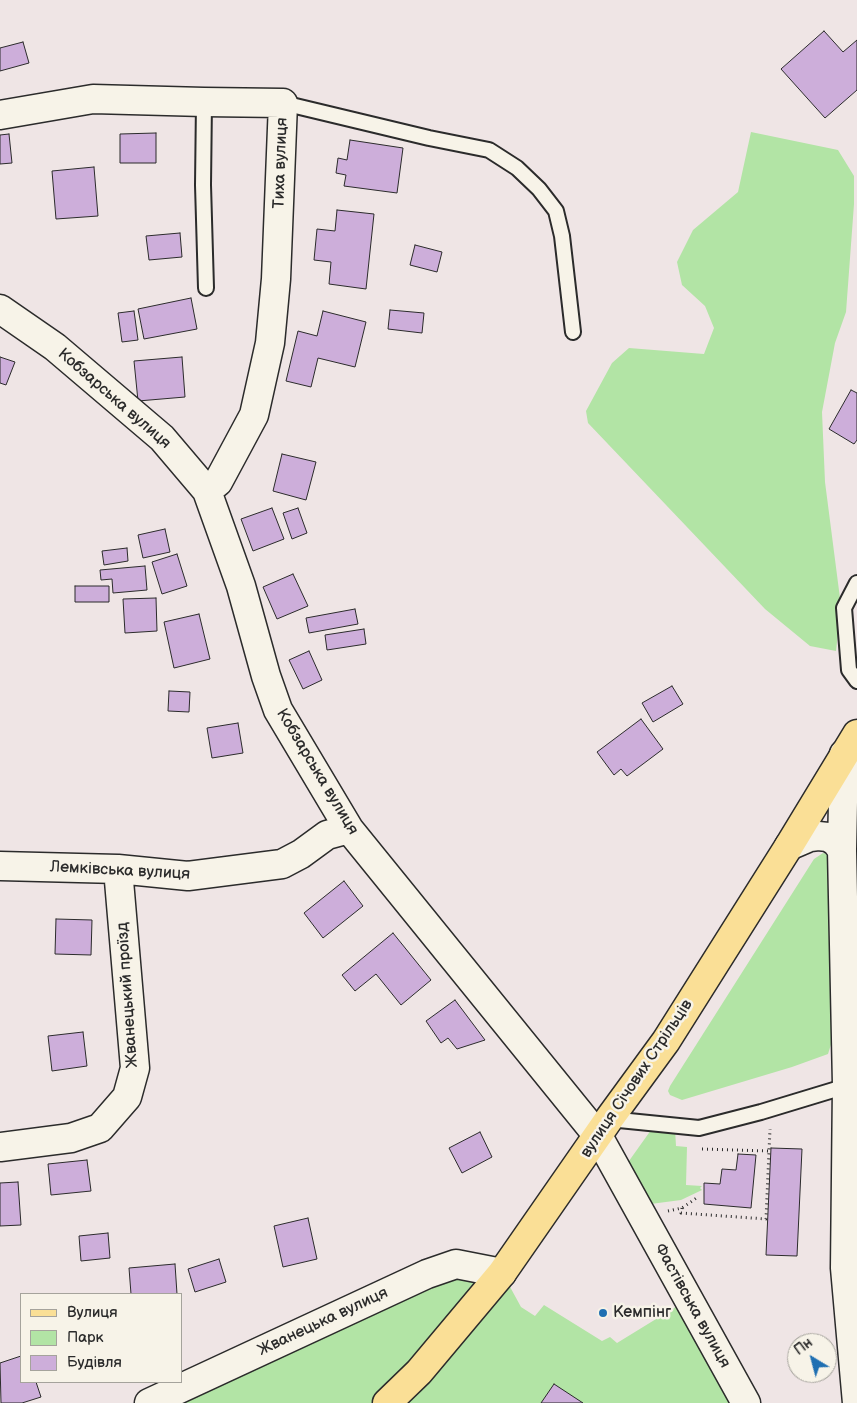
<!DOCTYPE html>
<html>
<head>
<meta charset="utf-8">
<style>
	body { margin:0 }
	#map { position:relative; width:857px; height:1403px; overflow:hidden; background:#efe5e5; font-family:"Balsamiq Sans",sans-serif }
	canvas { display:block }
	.legend { position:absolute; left:20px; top:1293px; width:162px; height:90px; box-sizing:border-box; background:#f7f3e8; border:1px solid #a5a39c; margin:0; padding:6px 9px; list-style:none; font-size:15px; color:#2b2b2b }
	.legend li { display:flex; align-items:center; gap:10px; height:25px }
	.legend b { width:25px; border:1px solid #a5a39c }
	.north { position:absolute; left:787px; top:1333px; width:50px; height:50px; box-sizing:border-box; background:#f7f3e8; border:1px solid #a5a39c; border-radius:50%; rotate:323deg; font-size:14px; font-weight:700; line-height:20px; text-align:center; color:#2b2b2b }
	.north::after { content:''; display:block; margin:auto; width:18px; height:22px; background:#1f6fb2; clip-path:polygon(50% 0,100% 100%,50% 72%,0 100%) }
</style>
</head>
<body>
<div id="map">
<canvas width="857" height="1403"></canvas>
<ul class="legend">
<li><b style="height:6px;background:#fadf96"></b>Вулиця</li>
<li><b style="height:14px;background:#b2e4a5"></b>Парк</li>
<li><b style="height:14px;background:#cdaeda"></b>Будівля</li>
</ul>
<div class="north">Пн</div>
</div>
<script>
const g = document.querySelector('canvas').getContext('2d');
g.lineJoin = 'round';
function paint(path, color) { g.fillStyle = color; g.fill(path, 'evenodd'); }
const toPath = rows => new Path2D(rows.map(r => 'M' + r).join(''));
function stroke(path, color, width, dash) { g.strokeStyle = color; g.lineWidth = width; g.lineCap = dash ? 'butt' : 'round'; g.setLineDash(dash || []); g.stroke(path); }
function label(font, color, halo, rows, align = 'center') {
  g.font = font + ' "Balsamiq Sans",sans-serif'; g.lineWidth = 5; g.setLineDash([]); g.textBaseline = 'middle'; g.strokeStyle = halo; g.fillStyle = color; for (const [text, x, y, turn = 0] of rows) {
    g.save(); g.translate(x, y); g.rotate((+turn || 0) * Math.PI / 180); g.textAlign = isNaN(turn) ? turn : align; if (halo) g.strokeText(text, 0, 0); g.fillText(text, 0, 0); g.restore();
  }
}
const green = toPath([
	[751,132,838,150,854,176,854,204,846,312,835,343,822,412,825,482,841,606,836,651,810,646,765,609,588,423,586,411,612,363,629,348,704,354,714,328,705,306,682,285,677,262,693,230,738,192],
	[823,853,832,856,833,1038,828,1054,792,1067,682,1100,670,1095,668,1091,670,1086,814,859],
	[675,1129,676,1146,687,1147,686,1185,702,1186,700,1188,702,1190,681,1200,643,1205,624,1168,651,1130],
	[503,1274,521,1307,535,1316,544,1305,602,1341,610,1337,617,1343,687,1300,743,1403,152,1403,428,1275]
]);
const building = toPath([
	[824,31,843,52,857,40,857,90,825,118,781,69,824,31],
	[23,42,29,63,0,71,0,48,23,42],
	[156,133,156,163,120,163,120,134,156,133],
	[9,134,12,163,0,164,0,135,9,134],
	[350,140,403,148,397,193,344,186,346,175,336,173,338,158,347,160,350,140],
	[94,167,98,216,56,219,52,171,94,167],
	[337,210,374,214,366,289,329,284,331,262,314,260,317,229,335,231,337,210],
	[180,233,182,257,149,260,146,236,180,233],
	[415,245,442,252,437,272,410,265,415,245],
	[191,298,197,329,144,339,138,309,191,298],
	[390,310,424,313,422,333,388,329,390,310],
	[134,311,138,340,122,342,118,313,134,311],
	[323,311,366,322,355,367,318,358,311,387,286,381,298,331,317,336,323,311],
	[0,357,15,362,6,385,0,383,0,357],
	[182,357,185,397,138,401,134,361,182,357],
	[851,390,857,393,857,440,854,444,829,429,851,390],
	[282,454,316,462,306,500,273,491,282,454],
	[272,508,284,539,253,551,241,519,272,508],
	[298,508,307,533,292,539,283,513,298,508],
	[165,529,170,552,143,558,138,535,165,529],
	[127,548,128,561,104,565,102,551,127,548],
	[177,554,187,586,162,594,152,562,177,554],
	[145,566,147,590,113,593,112,579,101,580,100,570,145,566],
	[293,574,308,606,277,619,263,587,293,574],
	[75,586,109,586,109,602,75,602,75,586],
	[156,598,157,631,125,633,123,599,156,598],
	[355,609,358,624,309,633,306,618,355,609],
	[199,614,210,659,174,668,164,622,199,614],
	[364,629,366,644,327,650,325,635,364,629],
	[309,651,322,680,303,689,289,660,309,651],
	[672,686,683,704,653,722,642,703,672,686],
	[169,691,190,692,189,712,168,711,169,691],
	[641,719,663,749,627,776,621,769,614,775,597,752,641,719],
	[238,723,243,753,212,758,207,728,238,723],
	[344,881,363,906,323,938,304,913,344,881],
	[56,919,92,920,91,955,55,954,56,919],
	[393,933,431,980,401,1005,376,974,355,991,342,975,393,933],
	[455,1000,485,1040,457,1049,448,1038,441,1043,426,1021,455,1000],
	[83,1032,87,1066,52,1071,48,1036,83,1032],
	[480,1132,492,1157,462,1173,449,1148,480,1132],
	[771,1148,802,1149,797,1256,766,1255,771,1148],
	[738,1154,756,1155,751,1208,704,1204,704,1183,720,1184,722,1169,736,1170,738,1154],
	[87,1160,91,1191,51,1195,48,1164,87,1160],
	[18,1182,21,1225,0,1226,0,1183,18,1182],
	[308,1218,317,1259,283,1267,274,1226,308,1218],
	[108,1233,110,1258,81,1261,79,1236,108,1233],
	[219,1259,226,1282,195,1292,188,1269,219,1259],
	[175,1264,177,1294,131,1294,129,1268,175,1264],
	[21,1356,21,1382,36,1382,41,1397,22,1403,1,1403,0,1363,21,1356],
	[554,1384,583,1403,541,1403,554,1384]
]);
const path = toPath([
	[702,1149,768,1151],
	[682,1208,681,1213,766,1219,770,1129],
	[668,1211,682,1208,698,1197]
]);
const service = toPath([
	[204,102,203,185,206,288],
	[283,103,429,138,489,150,517,168,539,189,556,211,562,236,573,332],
	[857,583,844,608,849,670,857,681],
	[609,1119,699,1128,761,1112,850,1085]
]);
const minor = toPath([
	[0,115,93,99,204,102,283,103,276,279,270,343,254,415,218,482,207,491],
	[0,309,55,347,162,438,207,491,241,586,266,676,278,710,349,829,598,1136],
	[0,866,118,869,188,876,282,864,301,854,327,835,349,829],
	[0,1147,71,1138,100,1128,127,1097,135,1068,118,869],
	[149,1403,427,1274,456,1264,502,1273]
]);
const secondary = toPath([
	[844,754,842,850,847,1085,845,1268,857,1403],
	[789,846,810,837,818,836,828,837,836,842,842,850],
	[598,1136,746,1403]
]);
const primary = toPath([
	[387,1403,419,1372,502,1273,609,1119,666,1041,789,846,857,734]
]);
const markers = [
	[603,1313,5,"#1f6fb2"]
];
const streetNames = [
	["Тиха вулиця",281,163,-88],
	["Кобзарська вулиця",114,399,41],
	["Кобзарська вулиця",317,772,59],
	["Лемківська вулиця",120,871,3],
	["Жванецький проїзд",128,995,-94],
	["вулиця Січових Стрільців",637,1079,-56],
	["Фастівська вулиця",692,1306,61],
	["Жванецька вулиця",323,1322,-25]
];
const poiNames = [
	["Кемпінг",613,1313]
];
paint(green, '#b2e4a5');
paint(building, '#cdaeda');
stroke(building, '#2b2b2b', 1);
stroke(service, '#2b2b2b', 18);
stroke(minor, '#2b2b2b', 31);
stroke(secondary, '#2b2b2b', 31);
stroke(primary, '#2b2b2b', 31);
stroke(path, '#2b2b2b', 3, [1, 4]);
stroke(service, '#f7f3e8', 14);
stroke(minor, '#f7f3e8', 28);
stroke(secondary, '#f7f3e8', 28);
stroke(primary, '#fadf96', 28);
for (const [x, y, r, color] of markers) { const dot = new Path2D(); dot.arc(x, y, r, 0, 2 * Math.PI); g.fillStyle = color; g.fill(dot); stroke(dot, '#f7f3e8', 2); }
label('16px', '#2b2b2b', '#f7f3e8', streetNames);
label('16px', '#2b2b2b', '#f7f3e8', poiNames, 'left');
</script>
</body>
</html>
